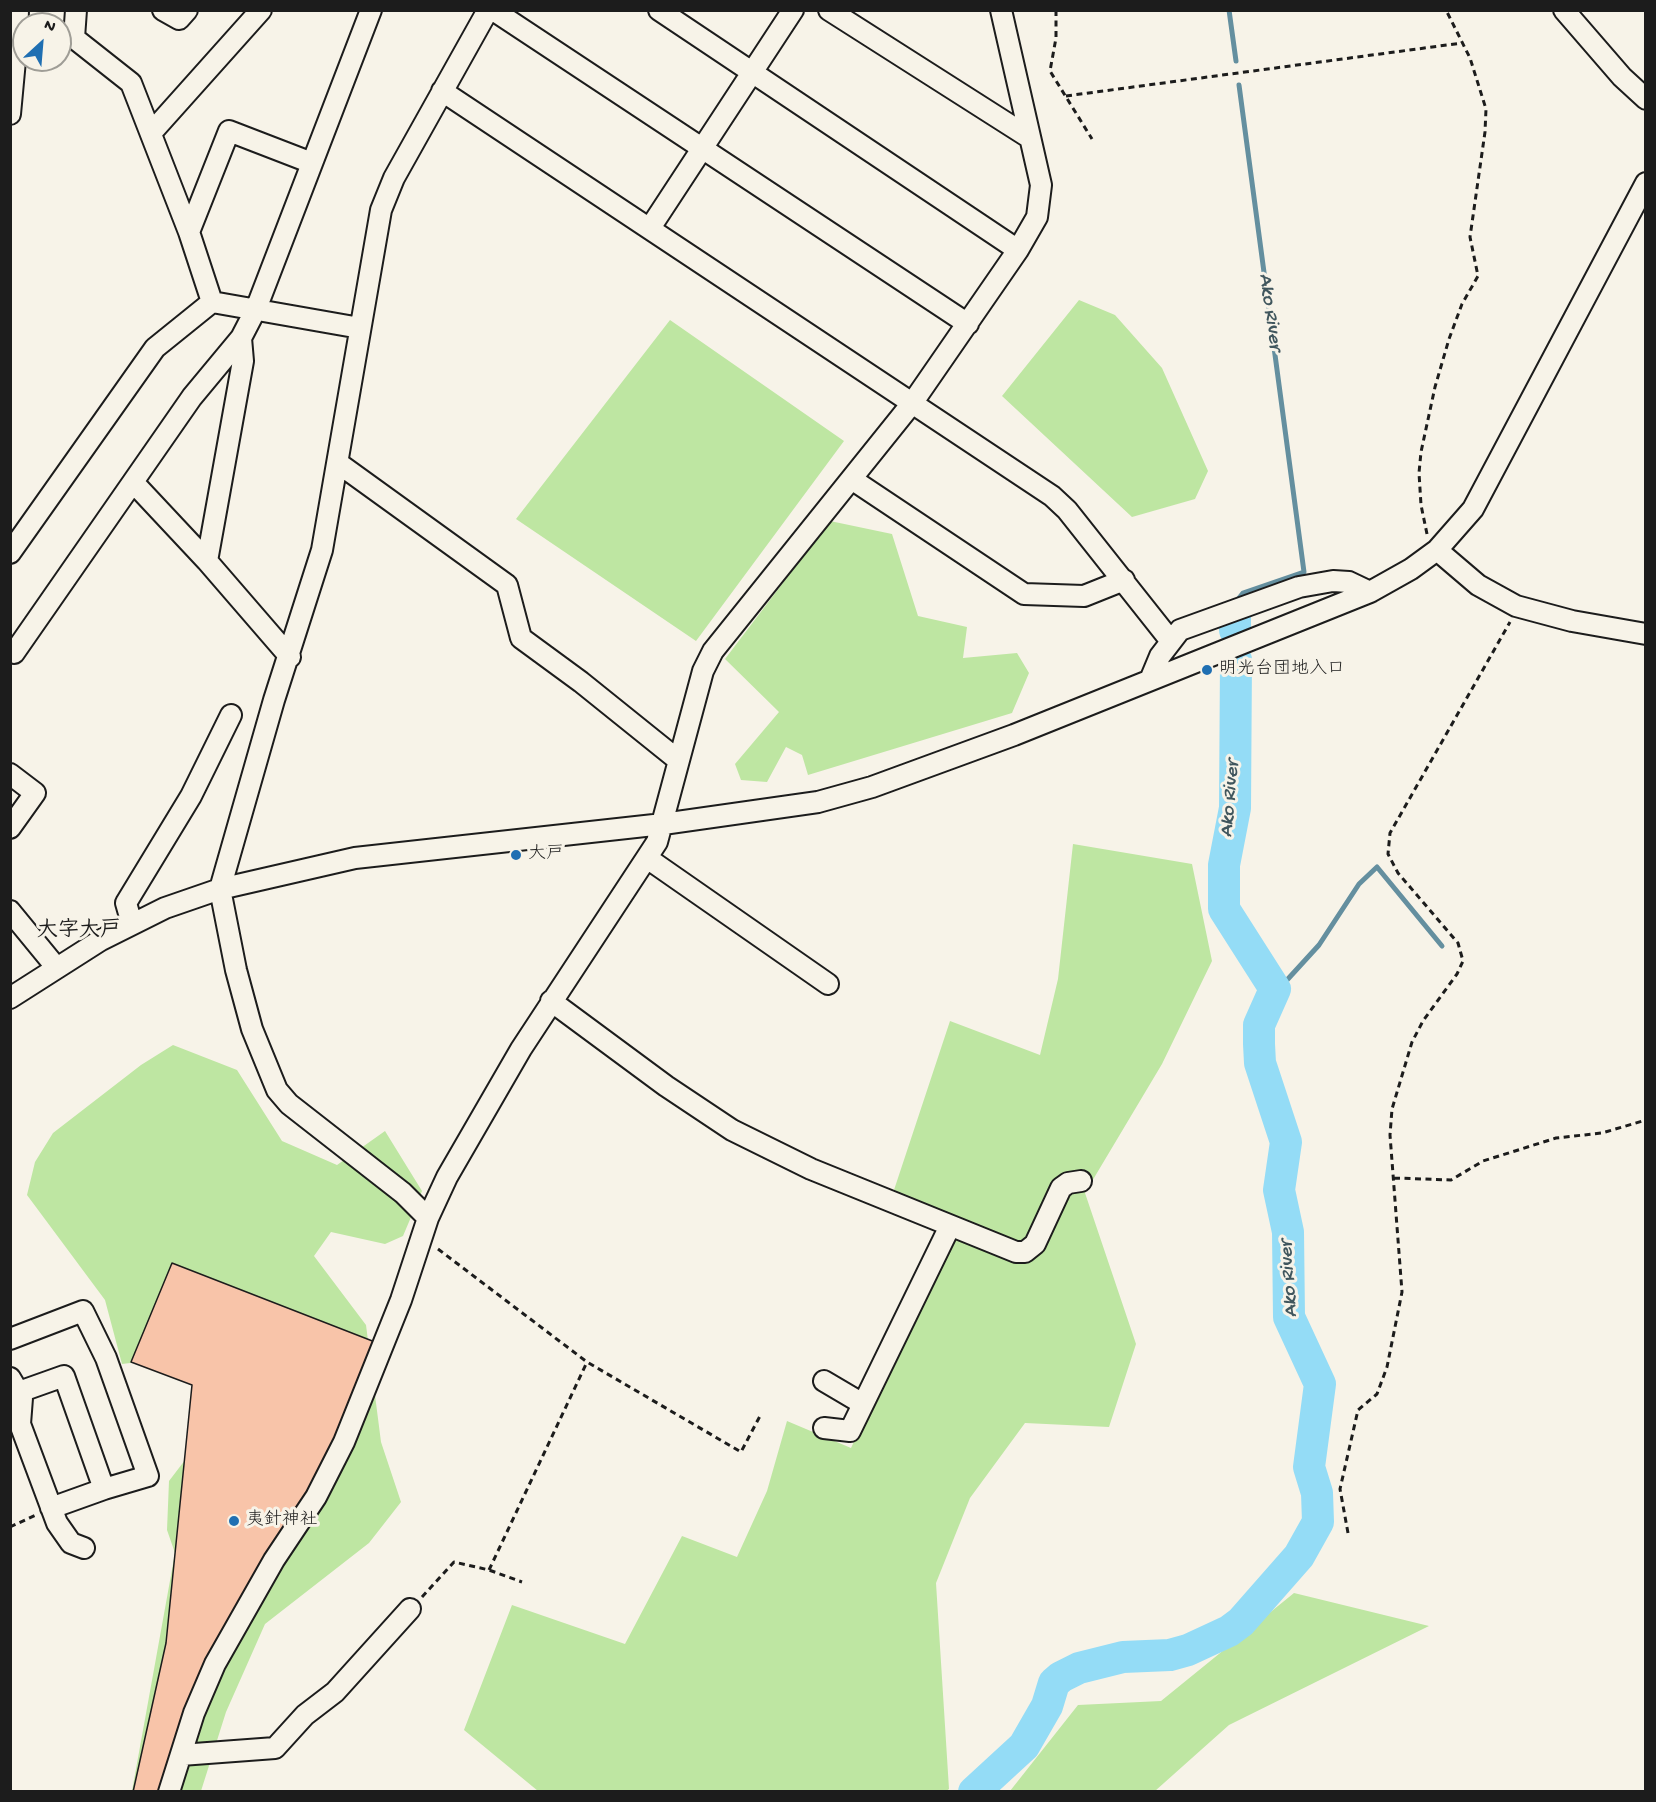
<!DOCTYPE html>
<html>
<head>
<meta charset="utf-8">
<style>
	body { margin:0 }
	#map { position:relative; width:1656px; height:1802px; overflow:hidden; background:#f7f3e8; font-family:"Gochi Hand",sans-serif }
	canvas { display:block }
	.frame { position:absolute; inset:0; border:12px solid #1c1c1c; pointer-events:none }
	.north { position:absolute; left:12px; top:12px; width:60px; height:60px; box-sizing:border-box; background:#f7f3e8; border:2px solid #9f9d96; border-radius:50%; rotate:26deg; font-size:16px; font-weight:700; line-height:24px; text-align:center; color:#1c1c1c }
	.north::after { content:''; display:block; margin:auto; width:21px; height:27px; background:#1f6fb2; clip-path:polygon(50% 0,100% 100%,50% 72%,0 100%) }
</style>
</head>
<body>
<div id="map">
<canvas width="1656" height="1802"></canvas>
<div class="frame"></div>
<div class="north">N</div>
</div>
<script>
const g = document.querySelector('canvas').getContext('2d');
g.lineJoin = 'round';
function paint(path, color) { g.fillStyle = color; g.fill(path, 'evenodd'); }
const toPath = rows => new Path2D(rows.map(r => 'M' + r).join(''));
function stroke(path, color, width, dash) { g.strokeStyle = color; g.lineWidth = width; g.lineCap = dash ? 'butt' : 'round'; g.setLineDash(dash || []); g.stroke(path); }
function label(font, color, halo, rows, align = 'center') {
  g.font = font + ' "Gochi Hand","Klee One",sans-serif'; g.lineWidth = 6; g.setLineDash([]); g.textBaseline = 'middle'; g.strokeStyle = halo; g.fillStyle = color; for (const [text, x, y, turn = 0] of rows) {
    g.save(); g.translate(x, y); g.rotate((+turn || 0) * Math.PI / 180); g.textAlign = isNaN(turn) ? turn : align; if (halo) g.strokeText(text, 0, 0); g.fillText(text, 0, 0); g.restore();
  }
}
const green = toPath([
	[1079,300,1115,315,1162,368,1208,471,1195,499,1132,517,1002,396],
	[670,320,844,441,696,641,516,519],
	[830,521,892,534,918,616,967,627,963,658,1017,653,1029,673,1012,713,808,775,802,755,786,747,767,782,741,780,735,764,779,712,725,659],
	[1073,844,1192,864,1212,961,1162,1064,1085,1193,1136,1344,1109,1427,1025,1423,970,1498,936,1583,949,1789,945,1792,538,1791,464,1730,512,1605,625,1644,682,1536,737,1557,767,1491,787,1421,851,1448,959,1221,893,1193,950,1021,1040,1055,1058,979],
	[173,1045,237,1070,282,1141,337,1165,385,1131,422,1191,403,1236,385,1244,331,1232,314,1256,366,1325,381,1442,401,1502,369,1543,265,1624,226,1712,201,1791,132,1791,175,1553,167,1530,169,1481,208,1430,201,1376,171,1358,122,1364,105,1300,27,1195,35,1162,53,1133,141,1065],
	[1294,1593,1429,1626,1229,1725,1155,1791,1010,1791,1078,1705,1161,1701]
]);
const stream = toPath([
	[1229,10,1236,61],
	[1236,602,1243,593,1304,572,1239,85],
	[1275,989,1287,980,1319,945,1359,884,1377,867,1442,946]
]);
const river = toPath([
	[1235,630,1235,617],
	[974,1792,1024,1746,1047,1706,1054,1683,1061,1677,1079,1668,1123,1657,1170,1655,1188,1650,1229,1631,1241,1622,1299,1556,1318,1522,1317,1493,1309,1467,1320,1384,1289,1317,1288,1232,1279,1190,1286,1142,1260,1063,1259,1044,1259,1025,1275,989,1224,909,1224,865,1235,808,1236,660]
]);
const building = toPath([
	[172,1263,375,1342,346,1418,311,1489,264,1559,216,1643,190,1700,162,1792,133,1792,166,1643,192,1385,131,1362,172,1263]
]);
const path = toPath([
	[1056,10,1056,38,1050,71,1092,139],
	[1066,96,1462,43],
	[1427,534,1421,505,1419,473,1421,452,1435,387,1449,339,1462,304,1478,276,1470,237,1485,132,1486,109,1470,58,1446,10],
	[1394,1178,1451,1180,1483,1161,1515,1151,1556,1138,1602,1133,1646,1120],
	[438,1249,587,1362,741,1452,760,1416],
	[10,1527,36,1515],
	[1348,1533,1340,1489,1358,1410,1377,1394,1387,1367,1402,1292,1390,1135,1392,1109,1412,1042,1423,1021,1457,974,1463,961,1458,943,1398,873,1388,854,1390,833,1510,622],
	[489,1570,587,1362],
	[422,1597,454,1562,489,1570,522,1582]
]);
const minor = toPath([
	[18,10,17,39,24,39],
	[163,10,179,19,187,10],
	[493,10,968,324],
	[659,10,1018,250],
	[829,10,1030,138],
	[1564,10,1622,77,1646,99],
	[74,38,76,10],
	[60,39,74,38,131,83,189,232,212,302,360,328],
	[442,91,1052,496,1067,510,1170,640],
	[10,114,17,39],
	[151,133,261,10],
	[650,228,793,10],
	[189,232,229,131,312,163],
	[338,463,507,585,521,638,581,682,678,760],
	[853,480,1024,594,1084,596,1124,580],
	[133,482,207,561,290,657],
	[1437,550,1478,585,1516,606,1572,621,1646,634],
	[10,553,155,348,212,302],
	[207,561,243,361,241,338],
	[10,649,14,653,192,397,241,338,256,309,371,10],
	[1150,680,1160,656,1180,630,1299,587,1333,581,1349,582,1370,592],
	[10,774,35,793,10,828],
	[647,858,828,984],
	[10,911,56,967],
	[132,924,126,903,191,796,231,715],
	[10,998,101,940,165,908,220,889,355,858,663,824,818,802,872,787,1014,735,1370,592,1411,569,1437,550,1473,509,1646,183],
	[551,1001,666,1086,732,1130,811,1169,1016,1252,1025,1252,1035,1244,1061,1188,1068,1183,1081,1181],
	[428,1218,403,1193,289,1104,277,1090,252,1029,236,970,220,889,274,700,322,550,381,210,394,178,488,10],
	[10,1339,83,1311,106,1358,148,1476,104,1489],
	[10,1378,22,1398,20,1424,57,1523,71,1543,84,1548],
	[824,1381,863,1404],
	[19,1392,64,1376,104,1489,51,1508],
	[824,1428,850,1431,950,1226],
	[181,1755,275,1748,305,1715,335,1692,410,1609],
	[169,1792,194,1713,215,1664,274,1560,316,1497,344,1442,401,1300,428,1218,447,1177,521,1049,657,842,703,671,713,651,913,402,1018,250,1037,217,1041,185,1001,10]
]);
const markers = [
	[1207,670,6,"#1f6fb2"],
	[516,855,6,"#1f6fb2"],
	[234,1521,6,"#1f6fb2"]
];
const poiNames = [
	["明光台団地入口",1219,670],
	["大戸",528,855],
	["夷針神社",246,1521]
];
const waterNames = [
	["Ako River",1269,312,82],
	["Ako River",1231,799,-85],
	["Ako River",1290,1279,-94]
];
const quarterNames = [
	["大字大戸",79,932]
];
paint(green, '#bee6a2');
stroke(stream, '#648f9f', 5);
stroke(river, '#94dcf6', 32);
paint(building, '#f8c4a9');
stroke(building, '#1c1c1c', 1.5);
stroke(minor, '#1c1c1c', 24);
stroke(path, '#1c1c1c', 3, [6, 4.5]);
stroke(minor, '#f7f3e8', 20);
for (const [x, y, r, color] of markers) { const dot = new Path2D(); dot.arc(x, y, r, 0, 2 * Math.PI); g.fillStyle = color; g.fill(dot); stroke(dot, '#f7f3e8', 2); }
label('18px', '#1c1c1c', '#f7f3e8', poiNames, 'left');
label('italic 20px', '#40565d', '#f7f3e8', waterNames);
label('bold 21px', '#1c1c1c', '#f7f3e8', quarterNames);
</script>
</body>
</html>
